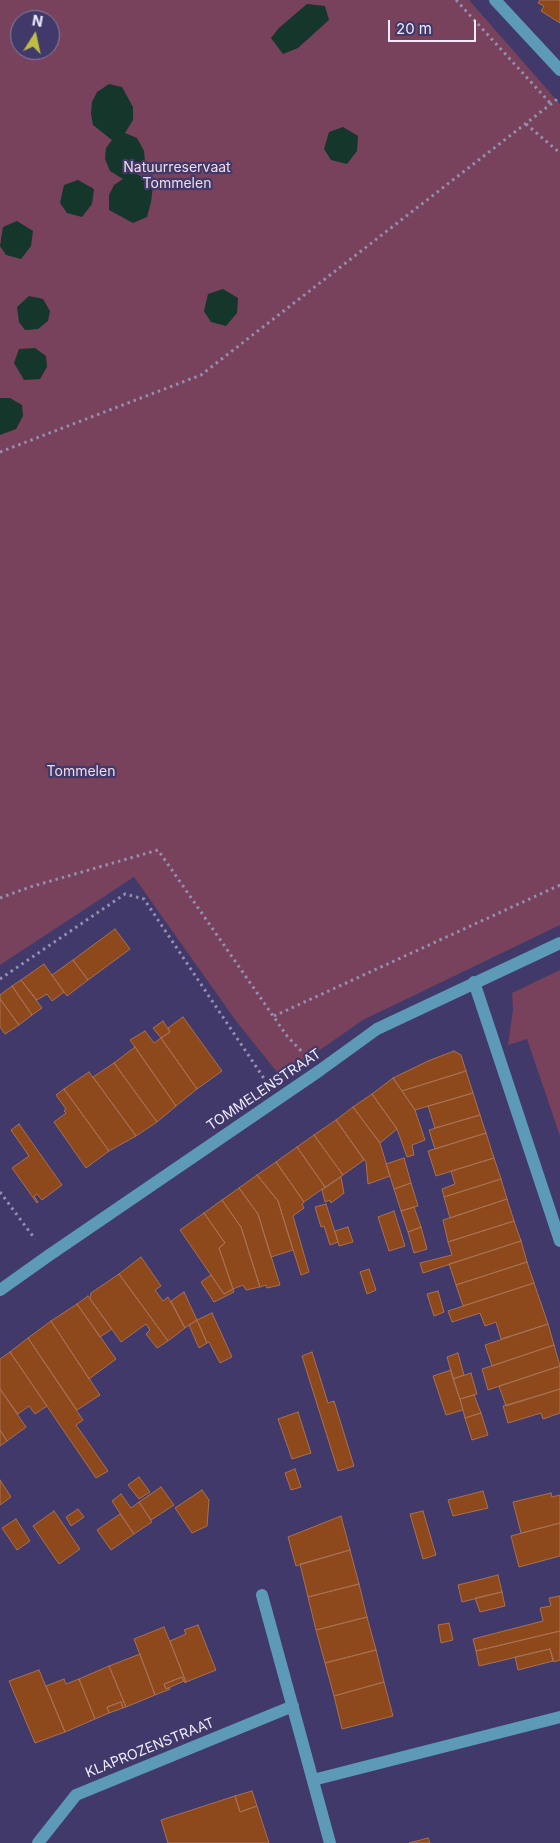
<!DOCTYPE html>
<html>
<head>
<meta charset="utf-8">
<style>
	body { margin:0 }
	#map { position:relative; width:560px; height:1843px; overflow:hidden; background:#413969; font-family:Inter,sans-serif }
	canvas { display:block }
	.north { position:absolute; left:10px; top:10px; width:50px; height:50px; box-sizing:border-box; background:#413969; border:1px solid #8580a4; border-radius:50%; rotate:10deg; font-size:14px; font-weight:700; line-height:20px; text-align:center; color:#eceafc }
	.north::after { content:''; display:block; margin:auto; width:18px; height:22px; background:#bebf42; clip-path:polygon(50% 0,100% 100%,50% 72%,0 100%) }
	.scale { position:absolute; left:388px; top:20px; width:88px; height:22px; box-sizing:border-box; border:2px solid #eceafc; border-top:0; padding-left:6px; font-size:15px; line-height:18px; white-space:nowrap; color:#eceafc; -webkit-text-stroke:4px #413969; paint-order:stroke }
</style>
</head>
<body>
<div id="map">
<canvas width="560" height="1843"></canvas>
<div class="north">N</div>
<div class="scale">20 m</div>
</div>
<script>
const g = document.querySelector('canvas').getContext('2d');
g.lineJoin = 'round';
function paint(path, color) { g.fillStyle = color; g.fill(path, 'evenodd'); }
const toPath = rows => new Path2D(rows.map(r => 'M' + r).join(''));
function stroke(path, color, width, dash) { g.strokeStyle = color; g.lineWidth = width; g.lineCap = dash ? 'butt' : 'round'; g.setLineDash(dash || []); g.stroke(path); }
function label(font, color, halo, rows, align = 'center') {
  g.font = font + ' Inter,sans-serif'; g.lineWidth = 4.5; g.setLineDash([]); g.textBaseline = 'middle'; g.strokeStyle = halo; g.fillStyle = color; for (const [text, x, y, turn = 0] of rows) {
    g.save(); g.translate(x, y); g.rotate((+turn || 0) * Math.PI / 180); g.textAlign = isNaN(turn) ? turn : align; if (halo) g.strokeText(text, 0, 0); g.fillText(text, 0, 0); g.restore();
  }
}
const green = toPath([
	[0,0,469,0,560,104,560,925,363,1020,281,1077,236,1021,134,877,0,965],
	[20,20,50,20,50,50,20,50],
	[560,970,560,1136,527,1039,508,1045,513,1009,512,993]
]);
const water = toPath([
	[307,4,325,6,329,20,298,48,283,54,271,38,279,28],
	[109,84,122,87,133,107,133,120,125,133,137,138,144,151,145,162,135,173,144,178,153,186,151,202,147,217,133,223,109,210,109,195,114,185,123,179,110,171,105,159,106,148,112,140,93,125,91,114,92,102,97,92],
	[343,127,358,136,357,151,347,164,331,160,324,149,329,132],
	[78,180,94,189,92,204,82,217,67,213,60,203,64,185],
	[17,221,33,231,31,246,21,259,6,255,0,246,3,227],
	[223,289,238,298,237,313,226,326,211,322,204,311,208,294],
	[29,296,43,299,50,311,48,321,38,329,25,330,19,322,17,307],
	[35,348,46,356,47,367,40,379,24,380,14,363,19,349],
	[0,398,10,398,22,405,23,416,16,429,0,435]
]);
const building = toPath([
	[540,0,560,0,560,23,541,11,544,6,538,3,540,0],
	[115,929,130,949,88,980,73,960,115,929],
	[73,960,88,980,67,996,52,975,73,960],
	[44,964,64,992,52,1001,47,994,37,1000,21,980,44,964],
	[21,980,42,1008,32,1015,12,986,21,980],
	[12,986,32,1015,19,1025,0,999,0,995,12,986],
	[0,999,19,1025,5,1034,0,1027,0,999],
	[183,1017,222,1071,197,1089,161,1038,170,1032,168,1028,183,1017],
	[163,1021,170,1032,161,1038,153,1028,163,1021],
	[145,1031,154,1043,161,1038,197,1089,176,1106,130,1040,145,1031],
	[135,1047,176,1106,157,1122,114,1063,135,1047],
	[454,1051,461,1055,466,1071,402,1091,393,1078,428,1061,454,1051],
	[114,1063,157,1122,136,1136,93,1077,114,1063],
	[466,1071,473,1093,415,1110,402,1091,466,1071],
	[89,1072,136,1136,109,1151,64,1089,89,1072],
	[393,1078,415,1110,425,1140,412,1145,414,1155,407,1157,397,1129,372,1094,393,1078],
	[64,1089,109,1151,86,1168,54,1122,66,1113,64,1111,66,1109,56,1095,64,1089],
	[473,1093,480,1115,435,1128,428,1106,473,1093],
	[372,1094,397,1129,380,1143,353,1107,372,1094],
	[353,1107,380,1143,390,1176,368,1184,366,1162,336,1120,353,1107],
	[480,1115,486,1133,435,1149,429,1130,480,1115],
	[336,1120,364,1160,343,1175,314,1135,336,1120],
	[19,1124,62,1185,42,1200,37,1194,34,1196,38,1202,37,1203,12,1168,29,1156,11,1130,19,1124],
	[486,1133,494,1158,436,1176,428,1151,486,1133],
	[314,1135,343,1175,325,1187,297,1147,314,1135],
	[297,1147,325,1187,304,1202,276,1162,297,1147],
	[404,1158,411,1183,394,1189,386,1164,404,1158],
	[494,1158,501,1179,444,1197,442,1189,455,1184,451,1171,494,1158],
	[276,1162,304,1202,302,1204,304,1208,293,1216,309,1272,301,1275,278,1201,257,1175,276,1162],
	[257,1175,278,1201,293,1250,271,1257,258,1214,239,1188,257,1175],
	[341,1177,344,1193,331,1203,330,1200,325,1202,322,1190,341,1177],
	[501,1179,507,1199,450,1218,444,1197,501,1179],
	[411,1183,418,1206,401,1211,394,1189,411,1183],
	[239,1188,258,1214,280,1285,267,1288,266,1285,260,1287,241,1227,222,1200,239,1188],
	[507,1199,514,1221,448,1242,443,1220,507,1199],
	[222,1200,241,1227,260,1287,246,1290,243,1285,233,1289,219,1248,225,1243,204,1213,222,1200],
	[326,1204,338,1242,330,1245,324,1226,321,1227,315,1207,326,1204],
	[414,1207,421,1227,408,1232,401,1211,414,1207],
	[394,1211,405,1246,389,1251,378,1217,394,1211],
	[204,1213,225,1243,219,1248,233,1289,224,1294,180,1230,204,1213],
	[514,1221,521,1241,423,1273,420,1263,452,1255,448,1242,514,1221],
	[348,1227,353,1242,339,1246,335,1231,348,1227],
	[421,1227,427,1249,414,1253,408,1232,421,1227],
	[521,1241,527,1262,456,1285,449,1264,521,1241],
	[141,1257,161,1286,155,1290,163,1301,168,1297,185,1328,168,1341,119,1274,141,1257],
	[527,1262,534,1283,463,1306,456,1285,527,1262],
	[369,1269,376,1290,367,1294,360,1272,369,1269],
	[119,1274,168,1341,157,1348,146,1334,150,1330,146,1324,121,1342,90,1299,91,1293,119,1274],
	[211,1275,224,1294,233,1289,234,1292,214,1302,201,1282,211,1275],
	[534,1283,548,1324,501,1339,496,1322,485,1326,480,1313,452,1322,448,1311,534,1283],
	[438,1291,444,1312,434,1316,427,1294,438,1291],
	[184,1292,197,1320,185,1328,171,1301,184,1292],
	[88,1296,112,1329,100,1337,77,1304,88,1296],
	[77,1304,116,1359,89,1379,51,1321,77,1304],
	[212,1313,232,1357,220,1363,209,1342,207,1343,197,1320,212,1313],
	[197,1320,207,1343,199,1348,189,1325,197,1320],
	[51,1321,100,1395,77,1410,28,1338,51,1321],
	[548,1324,554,1345,492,1366,485,1345,548,1324],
	[28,1338,83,1420,76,1425,108,1471,96,1478,10,1352,28,1338],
	[554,1345,560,1366,488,1390,482,1369,554,1345],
	[10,1352,47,1406,35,1414,29,1406,18,1414,0,1389,0,1359,10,1352],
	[312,1352,328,1403,334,1401,354,1466,338,1471,302,1356,312,1352],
	[458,1353,464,1375,453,1379,447,1357,458,1353],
	[560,1366,560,1389,506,1406,499,1386,560,1366],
	[451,1370,463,1410,446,1415,433,1376,451,1370],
	[471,1373,477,1394,460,1399,453,1379,471,1373],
	[0,1389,26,1427,7,1441,0,1430,0,1389],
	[560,1389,560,1413,543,1419,541,1413,508,1423,503,1406,560,1389],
	[474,1395,481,1413,465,1418,460,1399,474,1395],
	[298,1412,311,1453,292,1459,278,1419,298,1412],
	[481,1413,488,1435,472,1440,465,1418,481,1413],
	[0,1430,7,1441,0,1446,0,1430],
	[295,1469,301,1487,291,1490,285,1473,295,1469],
	[139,1477,150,1492,139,1499,128,1485,139,1477],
	[0,1480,11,1497,0,1505,0,1480],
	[161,1487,174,1505,151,1520,139,1502,161,1487],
	[202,1490,209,1500,207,1526,192,1533,175,1508,202,1490],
	[483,1491,488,1508,453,1516,448,1500,483,1491],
	[551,1493,552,1497,560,1495,560,1523,521,1533,513,1502,551,1493],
	[121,1494,131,1508,139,1502,152,1522,134,1534,112,1501,121,1494],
	[78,1509,84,1517,71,1526,66,1517,78,1509],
	[54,1511,80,1549,59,1564,33,1526,54,1511],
	[423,1511,436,1555,423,1559,410,1514,423,1511],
	[120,1514,134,1534,111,1550,97,1530,120,1514],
	[341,1516,350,1550,296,1566,288,1537,341,1516],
	[16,1519,30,1541,17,1550,2,1528,16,1519],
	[560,1523,560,1556,519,1567,511,1536,560,1523],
	[350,1550,359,1584,308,1597,300,1564,350,1550],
	[498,1575,502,1592,462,1602,458,1585,498,1575],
	[359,1584,367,1617,316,1630,308,1597,359,1584],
	[502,1592,505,1606,480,1612,475,1598,502,1592],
	[560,1596,560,1631,476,1651,473,1639,543,1621,540,1608,551,1606,549,1598,560,1596],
	[367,1617,376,1650,325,1663,316,1630,367,1617],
	[449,1623,453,1640,441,1643,438,1625,449,1623],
	[198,1625,216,1670,186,1682,170,1641,186,1634,184,1630,198,1625],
	[164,1627,186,1682,185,1683,182,1677,164,1684,166,1689,169,1687,170,1689,155,1695,134,1639,164,1627],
	[560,1631,560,1660,554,1662,550,1649,479,1666,476,1651,560,1631],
	[550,1649,553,1661,518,1670,515,1657,550,1649],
	[376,1650,384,1682,334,1696,325,1663,376,1650],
	[140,1654,155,1695,126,1707,109,1666,140,1654],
	[109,1666,126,1707,123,1708,121,1702,107,1707,109,1713,95,1719,79,1679,109,1666],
	[39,1670,65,1732,35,1743,9,1681,39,1670],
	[182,1677,184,1681,166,1689,164,1684,182,1677],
	[64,1679,66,1684,79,1679,95,1719,65,1732,46,1686,64,1679],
	[384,1682,393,1716,342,1729,334,1696,384,1682],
	[121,1702,123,1708,109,1713,107,1707,121,1702],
	[252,1791,257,1806,240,1812,235,1796,252,1791],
	[235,1796,240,1812,257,1806,269,1843,168,1843,161,1820,235,1796],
	[428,1838,430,1843,409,1843,428,1838]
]);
const path = toPath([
	[456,0,551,104],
	[526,124,560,153],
	[0,452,201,375,560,97],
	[0,898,30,887,158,850,287,1036,305,1055],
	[0,979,125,894,144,899,267,1083],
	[274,1016,560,885],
	[0,1192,35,1239]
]);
const minor = toPath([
	[495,0,560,70],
	[474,982,560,1241],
	[0,1290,48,1256,319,1071,377,1029,560,943],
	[262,1595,330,1843],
	[313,1780,560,1717],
	[38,1843,76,1795,293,1706]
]);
const parkNames = [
	["Natuurreservaat",177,168],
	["Tommelen",177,184],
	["Tommelen",81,772]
];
const streetNames = [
	["TOMMELENSTRAAT",264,1090,-34],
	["KLAPROZENSTRAAT",150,1748,-22]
];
paint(green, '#78415c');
paint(water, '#15362b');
paint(building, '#8d481c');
stroke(building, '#a87153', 1);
stroke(path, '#948fb1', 3, [2.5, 4]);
stroke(minor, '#5d9ab7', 12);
label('14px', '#f2dbe5', '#413969', parkNames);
label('14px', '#eceafc', '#413969', streetNames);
</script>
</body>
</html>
